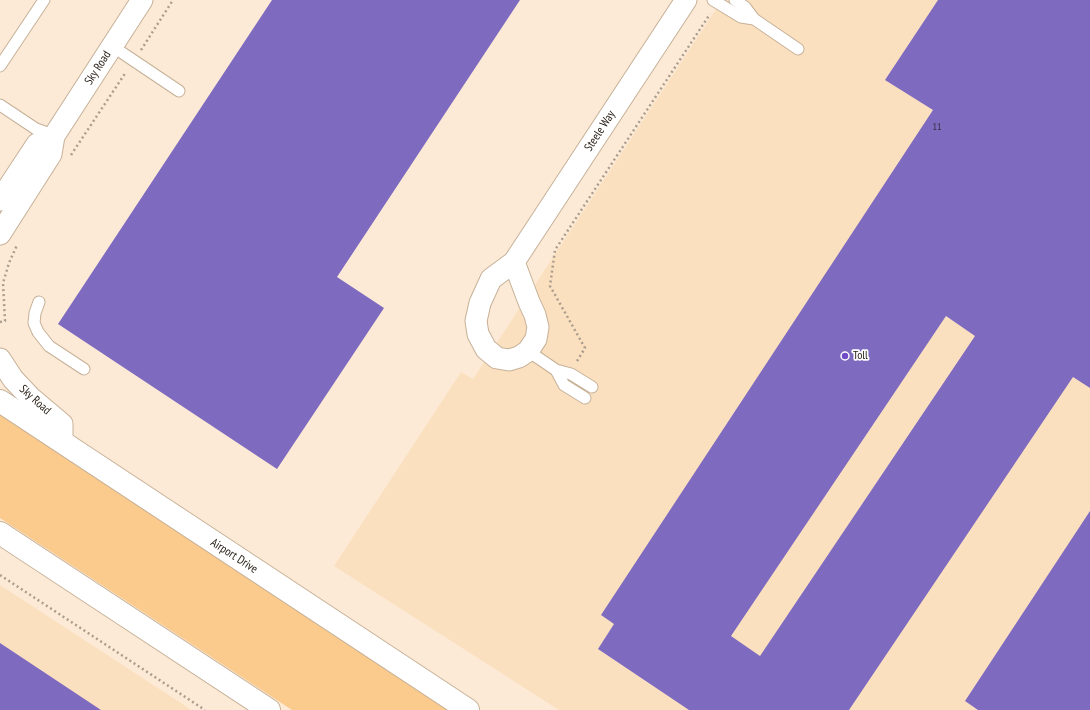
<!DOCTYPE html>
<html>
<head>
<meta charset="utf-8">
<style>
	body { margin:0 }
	canvas { display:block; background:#fcead6 }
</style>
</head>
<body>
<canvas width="1090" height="710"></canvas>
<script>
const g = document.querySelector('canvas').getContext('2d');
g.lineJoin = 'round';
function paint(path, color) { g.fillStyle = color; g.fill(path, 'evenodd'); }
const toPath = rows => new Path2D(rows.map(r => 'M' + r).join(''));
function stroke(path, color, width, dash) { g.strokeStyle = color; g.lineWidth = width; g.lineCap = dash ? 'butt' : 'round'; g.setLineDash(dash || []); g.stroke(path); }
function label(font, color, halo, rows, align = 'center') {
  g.font = font + ' "PT Sans Narrow",sans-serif'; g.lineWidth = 3.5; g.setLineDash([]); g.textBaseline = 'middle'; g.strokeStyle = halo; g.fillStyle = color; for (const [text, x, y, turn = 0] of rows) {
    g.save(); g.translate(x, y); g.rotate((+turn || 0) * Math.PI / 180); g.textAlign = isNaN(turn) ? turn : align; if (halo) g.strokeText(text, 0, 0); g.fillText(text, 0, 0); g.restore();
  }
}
const built = toPath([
	[722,0,1090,0,1090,710,559,710,334,566,461,372,473,379],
	[0,585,184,705,191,710,0,710]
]);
const green = toPath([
	[0,413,451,710,292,710,0,518]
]);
const building = toPath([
	[272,0,520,0,337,277,384,308,277,469,58,324],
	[938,0,1090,0,1090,388,1073,377,849,710,689,710,598,649,614,624,601,615,933,110,885,80],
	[946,316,975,336,760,656,731,636],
	[1090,511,1090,710,978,710,965,701],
	[0,643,101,710,0,710]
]);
const path = toPath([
	[141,50,173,0],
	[71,155,126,72],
	[0,322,5,321,3,283,9,263,17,245],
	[577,361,585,348,550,286,555,250,710,14],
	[0,575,205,710]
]);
const lane = toPath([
	[713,0,741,17,754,19],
	[735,0,745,7,754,19,798,49],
	[112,46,179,91],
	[0,66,44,0],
	[0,105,36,129,53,135],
	[39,302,35,313,34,323,38,332,49,346,84,369],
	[528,351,556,370,571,374,592,387],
	[556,370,564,385,585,398]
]);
const street = toPath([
	[0,200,37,144,54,136],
	[0,234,51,154,54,136,142,0],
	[514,262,529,302,535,315,538,327,536,339,528,351,519,357,509,360,497,358,486,349,478,334,476,321,480,303,491,279,514,262,686,0],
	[0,359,13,379,30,397,62,424,62,442]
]);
const primary = toPath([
	[0,401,468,710],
	[0,533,269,710]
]);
const markers = [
	[845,356,4,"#714ec7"]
];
const numberNames = [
	["11",937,127]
];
const streetNames = [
	["Sky Road",98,68,-57],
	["Steele Way",600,131,-57],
	["Sky Road",35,400,42],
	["Airport Drive",234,556,33]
];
const poiNames = [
	["Toll",853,356]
];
paint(built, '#fbe0c0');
paint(green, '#fbca8d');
paint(building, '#7e6bc0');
stroke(lane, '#c6b198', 13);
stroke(street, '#c6b198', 23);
stroke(primary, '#c6b198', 24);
stroke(path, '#ab9d8d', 2.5, [2, 3]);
stroke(lane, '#fff', 11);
stroke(street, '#fff', 21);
stroke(primary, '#fff', 22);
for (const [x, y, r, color] of markers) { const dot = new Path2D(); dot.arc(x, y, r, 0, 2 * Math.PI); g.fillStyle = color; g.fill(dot); stroke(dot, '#fff', 1.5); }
label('10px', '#3a2f3e', null, numberNames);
label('12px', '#231b12', '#fff', streetNames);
label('12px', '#231b12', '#fff', poiNames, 'left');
</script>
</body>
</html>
